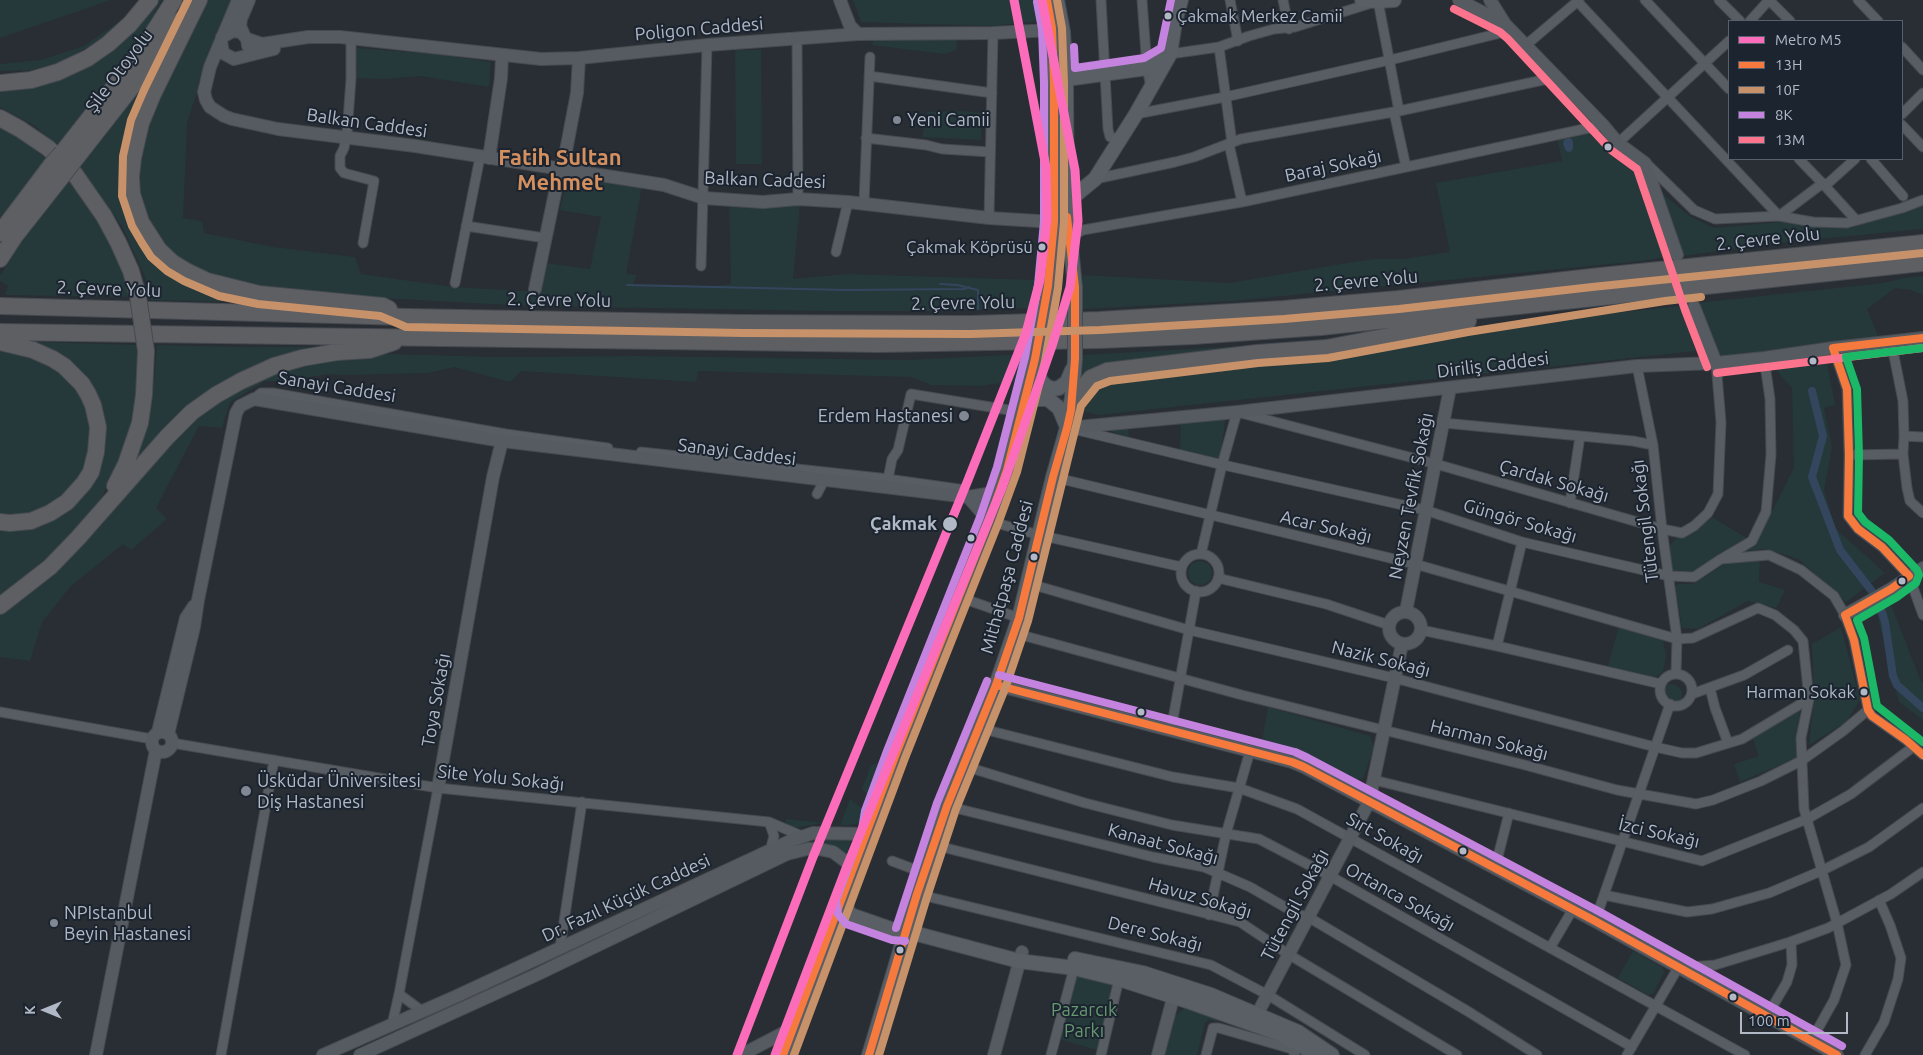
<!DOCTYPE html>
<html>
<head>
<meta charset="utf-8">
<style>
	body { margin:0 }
	#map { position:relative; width:1923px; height:1055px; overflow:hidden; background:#282e34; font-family:Ubuntu,sans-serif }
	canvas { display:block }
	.legend { position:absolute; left:1728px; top:20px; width:175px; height:140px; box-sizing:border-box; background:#1b242f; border:1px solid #57606c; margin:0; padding:6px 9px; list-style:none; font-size:15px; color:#b1b9c7 }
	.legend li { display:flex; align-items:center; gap:10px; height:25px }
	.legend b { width:25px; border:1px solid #57606c }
	.north { position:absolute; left:20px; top:985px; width:50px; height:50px; -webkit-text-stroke:4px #1b242f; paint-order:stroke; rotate:270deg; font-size:14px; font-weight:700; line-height:20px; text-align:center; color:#b1b9c7 }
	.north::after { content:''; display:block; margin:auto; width:18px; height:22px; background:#b1b9c7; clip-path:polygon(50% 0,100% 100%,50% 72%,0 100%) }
	.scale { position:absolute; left:1740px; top:1012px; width:108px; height:22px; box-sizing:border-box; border:2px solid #b1b9c7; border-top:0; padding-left:6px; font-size:15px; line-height:18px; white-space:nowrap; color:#b1b9c7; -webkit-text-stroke:4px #1b242f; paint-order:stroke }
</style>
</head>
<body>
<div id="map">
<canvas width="1923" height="1055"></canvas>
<ul class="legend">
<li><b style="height:6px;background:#fb6dba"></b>Metro M5</li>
<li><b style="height:6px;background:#f6793e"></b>13H</li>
<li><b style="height:6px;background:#c7916a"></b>10F</li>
<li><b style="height:6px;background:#c483df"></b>8K</li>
<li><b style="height:6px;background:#fc738d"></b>13M</li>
</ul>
<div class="north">K</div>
<div class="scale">100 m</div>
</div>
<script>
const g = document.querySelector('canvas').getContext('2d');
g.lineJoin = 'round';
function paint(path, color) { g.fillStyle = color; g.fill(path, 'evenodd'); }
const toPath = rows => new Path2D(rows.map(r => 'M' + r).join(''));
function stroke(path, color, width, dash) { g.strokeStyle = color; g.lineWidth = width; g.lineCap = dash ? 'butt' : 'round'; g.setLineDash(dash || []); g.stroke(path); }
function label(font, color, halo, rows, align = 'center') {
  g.font = font + ' Ubuntu,sans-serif'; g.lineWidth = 4; g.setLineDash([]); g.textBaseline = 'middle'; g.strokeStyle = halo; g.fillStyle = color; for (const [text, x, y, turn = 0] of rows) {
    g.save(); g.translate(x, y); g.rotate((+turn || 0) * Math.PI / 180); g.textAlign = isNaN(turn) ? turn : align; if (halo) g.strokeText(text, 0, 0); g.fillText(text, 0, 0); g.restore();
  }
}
const green = toPath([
	[0,0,111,0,0,38],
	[155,0,162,0,148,25,98,94,57,145,35,126,0,107,0,88,59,78],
	[203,0,233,0,198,83,200,92,196,95,187,123,183,218,202,221,204,233,273,247,355,257,361,274,454,287,538,292,546,263,590,269,601,217,560,210,568,177,642,186,626,274,637,275,633,284,717,286,731,284,729,203,800,203,793,279,847,274,1036,280,1040,287,1036,308,942,311,825,311,530,306,361,297,271,288,246,284,207,275,175,258,151,232,136,194,143,126],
	[853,0,1039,0,1042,21,990,26,861,22],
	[130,14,106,37,63,61,31,70,0,71,0,64,41,60,84,46],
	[875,37,957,40,956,50,944,54,872,45],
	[356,48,436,54,491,62,489,87,420,76,386,79,357,78],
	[735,50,761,50,762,164,736,164],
	[164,58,127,169,166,264,285,303,150,300,147,282,123,228,99,193,78,168],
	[962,111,982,113,981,140,922,137,927,112],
	[0,125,24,140,48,161,0,221],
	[1597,129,1611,148,1638,169,1666,257,1641,261,1232,301,1083,309,1083,275,1229,283,1347,263,1375,259,1402,259,1450,252,1436,183,1562,161,1557,137],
	[68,180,90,208,124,267,131,297,5,295,8,286,0,281,0,276,31,228],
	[1660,192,1691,217,1714,228,1780,222,1852,228,1860,224,1923,205,1923,229,1777,243,1683,256],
	[1923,276,1923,295,1911,290,1895,288,1867,309,1879,338,1720,359,1696,303,1883,283,1909,277],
	[1680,306,1696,351,1098,415,1084,411,1084,391,1103,379,1364,348,1365,349,1462,329],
	[1371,335,1081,382,1082,355,1227,347],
	[38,342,138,345,138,376,133,420,116,468,100,500,79,527,58,551,0,596,0,526,70,510,103,435,59,356],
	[157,345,242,347,329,347,238,377,131,467,149,414,154,384],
	[0,349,41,359,66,376,84,396,92,419,89,459,74,488,47,510,23,517,0,518],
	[1825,353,1835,405,1824,408,1832,447,1824,490,1835,528,1885,573,1846,602,1798,559,1767,549,1744,551,1757,541,1794,468,1792,388,1768,361],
	[391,354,495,357,636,356,909,360,1028,354,1018,381,979,386,931,385,911,377,698,371,696,382,521,371,510,382,454,367,429,373,342,375,328,374,289,381,265,381,230,402,222,428,199,426,156,508,167,519,131,550,123,544,71,586,42,622,30,661,0,657,0,615,65,562,102,525,119,502,193,417,272,371,339,356],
	[1226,416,1219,464,1180,455,1181,418],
	[1128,425,1129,437,1103,429],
	[1712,517,1748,539,1694,574,1672,574,1668,548,1677,537,1697,529],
	[1760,560,1759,582,1785,590,1776,608,1748,601,1698,629,1682,628,1675,587,1678,584,1693,584,1726,563],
	'1188 573a12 12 0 1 1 24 0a12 12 0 1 1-24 0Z',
	[1889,600,1920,679,1923,683,1923,720,1899,702,1874,602],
	[1619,626,1663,641,1666,655,1663,672,1648,682,1606,672],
	[1841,627,1860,700,1846,722,1809,745,1814,696,1812,644],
	'1660 695a11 11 0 1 1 22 0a11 11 0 1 1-22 0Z',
	[1268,707,1370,736,1374,748,1363,778,1353,781,1296,754,1261,747],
	[1800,707,1798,757,1740,782,1734,764,1759,756,1752,736],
	[884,761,868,795,862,789,871,765],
	[850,799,865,811,859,823,850,825,840,825],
	[786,819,824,823,794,828,785,825],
	[852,836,847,855,817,843,800,843,805,838],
	[1633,951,1662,967,1664,972,1654,993,1649,995,1618,978],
	[1076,975,1113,983,1097,1050,1059,1039],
	[1187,1006,1220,1015,1218,1022,1209,1019,1205,1023,1197,1055,1164,1055,1171,1027,1176,1015]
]);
const water = toPath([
	[1568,138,1572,139,1573,143,1573,149,1570,152,1566,151,1563,144,1564,140]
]);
const stream = toPath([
	[940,284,957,285,978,290,978,309],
	[627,285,846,290,964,289,969,287]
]);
const canal = toPath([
	[1812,391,1823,436,1812,477,1840,550,1871,590],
	[1880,606,1885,622,1893,676,1897,685,1923,708]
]);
const secondaryTunnel = toPath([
	[1679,260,1694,307]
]);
const street = toPath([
	[1101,0,1108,129,1110,137,1114,138,1121,138],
	[1142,0,1147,68,1151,87],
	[1230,0,1238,41],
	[1283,0,1289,29],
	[1576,0,1779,216,1715,219,1694,210,1647,164],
	[1645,0,1729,89],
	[1719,0,1740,21],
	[1769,0,1790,21],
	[1858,0,1878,21],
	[1750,21,1769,0],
	[351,39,351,79,347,133,344,148,340,156,340,168,344,173,374,181,363,243],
	[797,39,798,199],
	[1526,45,1579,0],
	[1219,47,1232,143],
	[1902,47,1923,70],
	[1170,54,1219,47,1249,36,1274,29,1295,27,1378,1,1399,111],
	[869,76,992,93],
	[1394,112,1406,167],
	[1136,114,1225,97,1390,60,1513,30],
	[1902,114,1923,93],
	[1902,125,1923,147],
	[866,138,926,145,942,149,990,152],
	[1618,143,1729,41],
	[1229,144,1242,202],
	[1799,159,1825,186,1855,159],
	[1871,159,1903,196],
	[1095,179,1175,162,1194,157,1241,139,1399,111,1557,77],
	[1825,186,1856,220],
	[864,203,870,57],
	[1779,216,1813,222,1847,223,1902,208,1923,200],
	[1779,216,1823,183],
	[989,218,993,33],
	[466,226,545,238],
	[1070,237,1083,230,1242,202,1603,125],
	[836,252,848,202],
	[701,266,707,45],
	[455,283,480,157],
	[1891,341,1903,401,1904,436,1903,454,1907,488,1910,501,1923,513],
	[1833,348,1847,389,1849,455,1848,516,1858,529,1882,547,1909,576,1923,615],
	[1637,366,1653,445,1662,529,1677,639,1676,673],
	[254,399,261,393,273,393,506,434],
	[1444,423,1633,441,1653,445],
	[1077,430,1219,464,1425,510,1522,542,1669,576,1694,577,1721,559,1769,555,1801,570,1834,596,1845,615,1854,640,1868,710,1872,716,1906,740,1923,755],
	[1904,436,1923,437],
	[502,441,506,434,608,448],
	[641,452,880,478,959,489,968,496],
	[1849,455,1903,454],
	[888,479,892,459,898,450,911,394,1021,412],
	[817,494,826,477],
	[1570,503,1580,436],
	[989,521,1039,535,1182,567],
	[1201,554,1222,465,1237,412,1436,464,1662,529,1682,533,1694,526,1708,513,1718,494,1721,422,1716,363],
	'1181 573a19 19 0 1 1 38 0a19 19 0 1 1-38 0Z',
	[1723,558,1752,541,1766,512,1771,455,1770,399,1764,358],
	[1218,578,1326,604,1389,625],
	[1027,583,1189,630,1394,678,1655,747,1682,753,1696,753,1742,739,1809,699,1803,641,1794,630,1775,615,1758,608,1693,638,1677,639,1415,564,1053,477],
	[959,597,1019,618],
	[1421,630,1497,646,1661,684],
	[1014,633,1242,695,1525,765,1617,790,1696,804,1713,800,1761,781,1801,761,1843,731,1868,710],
	[1497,646,1522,542],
	'1660 690a16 16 0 1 1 32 0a16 16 0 1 1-32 0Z',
	[1710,688,1715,708,1728,743],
	[1692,694,1744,675,1788,650],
	[1809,699,1801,738,1804,809,1837,923,1846,965,1834,1000,1811,1041],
	[0,712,152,739],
	[979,728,1173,777,1239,788,1297,809,1745,1055],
	[1171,730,1196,591],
	[172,743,438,788,769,822,802,836],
	[964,766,1085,803,1172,825,1259,839,1330,876,1632,1047],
	[1374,780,1702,861,1807,819,1851,794,1913,747],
	[947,806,1153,857,1204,867,1250,887,1297,914,1308,917,1469,1012,1537,1055],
	[769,822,774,836,770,851],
	[934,845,1240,922,1288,954,1457,1055],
	[892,861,924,873],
	[1495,868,1509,813],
	[917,894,1211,965,1268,995,1365,1055],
	[1604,895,1687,912,1712,909,1769,893,1821,871,1869,847,1923,808],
	[1209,915,1226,834,1250,751],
	[1595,921,1670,704],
	[560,948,582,802],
	[1550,948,1573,909],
	[399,994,422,1011],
	[1767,1016,1787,982,1792,965,1791,942],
	[392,1025,399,994,438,788],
	[221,1055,274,760],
	[1051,1055,1074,968],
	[1101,1055,1119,979],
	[1206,1055,1213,1028,1219,1028,1292,1049,1295,1055],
	[1627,1055,1678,968,1715,965,1790,942,1828,928,1891,894,1923,872],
	[1865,1055,1884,1022,1898,979,1901,958,1890,925,1879,900]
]);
const secondary = toPath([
	[238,0,210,67,204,92,206,100,210,107,224,116,232,119,278,129,415,146,664,185,704,198,763,202,798,199,848,202,989,218,1054,222],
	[840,0,850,26,858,34],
	[1459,0,1503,23],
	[1490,0,1505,24,1603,125,1618,143,1645,163,1677,255],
	[244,35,240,26,241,19,249,0],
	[222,37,233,31,241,32,247,39,248,46],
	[247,39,262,44,308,37,340,37,541,59,579,58,707,45,858,34,993,33,1052,30],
	[221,41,223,53,234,59,274,49],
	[489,158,501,78,502,56],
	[535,289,560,169,565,156,577,93,579,58],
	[1694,307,1716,363],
	[1067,428,1237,412,1637,366,1716,363,1764,358,1833,348,1923,338],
	[968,497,989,521],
	[1406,611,1450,388],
	'1389 628a16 16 0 1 1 32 0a16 16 0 1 1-32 0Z',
	[1845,615,1891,589,1923,568],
	[996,685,1250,751,1292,762,1304,767,1595,921,1837,1055],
	[158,732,186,618,194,606],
	'152 742a10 10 0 1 1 20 0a10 10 0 1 1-20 0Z',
	[168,734,194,627,198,600,236,413,240,406,254,399,502,441,968,497,999,492],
	[438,788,493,477,502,441],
	[1252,1024,1369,802,1402,644],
	[96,1055,156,750],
	[323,1055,457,996,790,841,813,833,866,834],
	[360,1055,536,975,787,854,807,849,819,849,833,852,853,867],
	[741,1055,793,1028],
	[994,1055,1022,952],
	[1158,1055,1176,987]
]);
const primary = toPath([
	[1047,0,1053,36,1054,187,1054,222,1048,286],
	[1057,0,1063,32,1066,79,1067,229,1070,237,1075,287],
	[1362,0,1378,1,1394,0],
	[1066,79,1147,68,1169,55],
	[1067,202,1095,179,1136,114,1170,54,1175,22,1181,0],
	[1035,360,1040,380,1046,386,1052,389,1059,388,1067,382,1072,370],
	[1022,410,1025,404,1032,399,1048,399,1059,408,1067,427],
	[850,893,846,902,847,910,851,915,894,930,906,931,1019,961,1074,968,1119,979,1187,1001,1280,1034,1305,1048,1314,1055],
	[1075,959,1143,973,1211,995,1298,1032,1332,1055],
	[783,1055,896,754,989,521,1007,470,1035,359],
	[869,1055,917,894,947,806,996,685,1019,618,1053,477,1067,428,1071,410,1075,359]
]);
const highway = toPath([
	[199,0,153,94,141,123,133,158,131,177,132,194,141,222,159,250,173,263,188,272,207,281,259,294,383,306,389,309],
	[0,83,31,80,58,72,88,58,108,44,130,24,150,0],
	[0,118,20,129,48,148,74,173,104,216,118,242,131,271,138,296],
	[62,153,125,73,146,44,174,0],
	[73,162,156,56,180,20],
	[0,233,52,164],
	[0,259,15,236,63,175],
	[0,306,407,317,743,323,970,324,1099,320,1283,309,1398,299,1591,277,1923,243],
	[0,332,880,344,1100,340,1193,336,1321,327,1923,263],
	[0,342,33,350,53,359,64,366,82,384,88,394,93,405,98,427,96,452,91,472,84,483,67,502,50,513,31,521,10,523,0,522],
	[1072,402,1091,378,1107,371,1257,353,1326,348,1468,321],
	[115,486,126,464,140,423,144,395,146,351],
	[0,606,50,567,78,538,167,437,192,412,216,395,241,381,274,366,302,358,337,352,370,350,394,342]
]);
const primaryBridge = toPath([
	[1075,287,1075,359],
	[1035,359,1048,286]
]);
const highwayBridge = toPath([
	[52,164,62,153],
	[63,175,73,162],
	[138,296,146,351]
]);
const bus1 = toPath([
	[1833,348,1847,389,1849,455,1848,516,1858,529,1882,547,1909,576],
	[1833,348,1923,338],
	[1845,615,1854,640,1868,710,1872,716,1906,740,1923,755],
	[1845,615,1891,589,1909,576],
	[996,685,1292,762,1304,767,1595,921,1837,1055],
	[783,1055,896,754,989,521,1007,470,1035,359,1048,286,1054,222,1054,83,1052,28,1047,0],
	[869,1055,917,894,947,806,996,685,1019,618,1053,477,1067,428,1071,410,1075,359,1075,287,1067,217]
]);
const bus2 = toPath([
	[188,0,144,90,131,120,123,156,122,196,132,226,142,243,151,257,167,271,184,281,219,296,258,304,380,316,406,327,743,333,970,334,1100,330,1284,319,1399,309,1592,287,1923,253],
	[794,1055,905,758,998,524,1017,472,1045,361,1058,288,1064,222,1064,83,1062,28,1057,0],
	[879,1055,927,897,956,809,1005,689,1028,621,1081,406,1097,386,1110,381,1258,363,1328,358,1468,332,1665,301,1701,297]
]);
const bus3 = toPath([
	[1074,47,1075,68,1144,58,1161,48,1171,0],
	[999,675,1295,752,1308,758,1600,912,1842,1046],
	[896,928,937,803,987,681],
	[905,941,892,940,846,924,838,914,836,900,862,829,865,811,887,751,980,517,997,467,1025,357,1038,285,1044,222,1044,83,1042,29,1037,2]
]);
const bus4 = toPath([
	[1454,9,1500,32,1508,39,1611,150,1637,169,1685,310,1707,367],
	[1717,373,1923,348]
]);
const bus5 = toPath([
	[1923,348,1846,357,1857,389,1859,455,1858,513,1865,522,1889,540,1917,570,1919,575,1916,583,1897,597,1857,620,1864,638,1877,706,1923,742]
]);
const metro1 = toPath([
	[737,1055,813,857,968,480,1026,333,1040,280,1047,219,1046,167,1014,0],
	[775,1055,845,871,1002,488,1052,346,1070,287,1078,221,1075,170,1042,0]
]);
const markers = [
	[1168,16,4.5,"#b1b9c7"],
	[897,120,5,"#818894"],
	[1608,147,4.5,"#b1b9c7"],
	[1042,247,4.5,"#b1b9c7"],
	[1813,361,4.5,"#b1b9c7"],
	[964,416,6,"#818894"],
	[950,524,8,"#b1b9c7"],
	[971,538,4.5,"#b1b9c7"],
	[1034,557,4.5,"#b1b9c7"],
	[1902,581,4.5,"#b1b9c7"],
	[1864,692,4.5,"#b1b9c7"],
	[1141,712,4.5,"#b1b9c7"],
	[246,791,6,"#818894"],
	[1463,851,4.5,"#b1b9c7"],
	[54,923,5,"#818894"],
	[900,950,4.5,"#b1b9c7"],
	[1733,997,4.5,"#b1b9c7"]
];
const busNames = [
	["Çakmak Merkez Camii",1177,16,"left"],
	["Çakmak Köprüsü",1033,247],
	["Harman Sokak",1855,692]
];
const streetNames = [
	["Poligon Caddesi",699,29,-5],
	["Şile Otoyolu",119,71,-53],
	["Balkan Caddesi",367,123,8],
	["Baraj Sokağı",1333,166,-12],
	["Balkan Caddesi",765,180,2],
	["2. Çevre Yolu",1768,239,-6],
	["2. Çevre Yolu",1366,281,-5],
	["2. Çevre Yolu",109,289,2],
	["2. Çevre Yolu",559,300,1],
	["2. Çevre Yolu",963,303,-1],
	["Diriliş Caddesi",1493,365,-7],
	["Sanayi Caddesi",337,387,9],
	["Sanayi Caddesi",737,452,7],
	["Çardak Sokağı",1554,481,16],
	["Neyzen Tevfik Sokağı",1411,496,-79],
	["Güngör Sokağı",1520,521,16],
	["Tütengil Sokağı",1645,521,-97],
	["Acar Sokağı",1326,527,13],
	["Mithatpaşa Caddesi",1007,577,-75],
	["Nazik Sokağı",1381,659,14],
	["Toya Sokağı",436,700,-80],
	["Harman Sokağı",1489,740,14],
	["Site Yolu Sokağı",501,778,6],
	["İzci Sokağı",1659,833,13],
	["Sırt Sokağı",1385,838,29],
	["Kanaat Sokağı",1163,844,15],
	["Ortanca Sokağı",1400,897,29],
	["Dr. Fazıl Küçük Caddesi",626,898,-25],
	["Havuz Sokağı",1200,898,16],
	["Tütengil Sokağı",1295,905,-62],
	["Dere Sokağı",1155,934,14]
];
const poiNames = [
	["Yeni Camii",907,120],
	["Erdem Hastanesi",953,416,"right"],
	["Üsküdar Üniversitesi",257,781],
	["Diş Hastanesi",257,802],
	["NPIstanbul",64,913],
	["Beyin Hastanesi",64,934]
];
const stopNames = [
	["Çakmak",937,524]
];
const parkNames = [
	["Pazarcık",1084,1010],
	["Parkı",1084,1031]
];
const districtNames = [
	["Fatih Sultan",560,158],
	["Mehmet",560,183]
];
paint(green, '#25383a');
paint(water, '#34465e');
stroke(stream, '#34465e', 2);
stroke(canal, '#34465e', 8);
stroke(secondaryTunnel, '#3d434a', 12, [12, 6]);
stroke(street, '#464a4f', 11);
stroke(secondary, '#464a4f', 14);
stroke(primary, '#454a51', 16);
stroke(highway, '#454950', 18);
stroke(street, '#585c63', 9);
stroke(secondary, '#565b61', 12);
stroke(primary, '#5a5f65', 14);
stroke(highway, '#5d5f63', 16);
stroke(primaryBridge, '#454a51', 16, []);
stroke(highwayBridge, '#454950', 18, []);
stroke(primaryBridge, '#5a5f65', 14);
stroke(highwayBridge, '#5d5f63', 16);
stroke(bus1, '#f6793e', 8);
stroke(bus2, '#c7916a', 8);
stroke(bus3, '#c483df', 8);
stroke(bus4, '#fc738d', 8);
stroke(bus5, '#1ab867', 8);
stroke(metro1, '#fb6dba', 9);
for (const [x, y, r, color] of markers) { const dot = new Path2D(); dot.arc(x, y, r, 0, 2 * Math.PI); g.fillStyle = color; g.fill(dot); stroke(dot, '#1b242f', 2); }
label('17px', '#b1b9c7', '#1b242f', busNames, 'right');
label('18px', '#b1b9c7', '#1b242f', streetNames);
label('18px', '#b1b9c7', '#1b242f', poiNames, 'left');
label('bold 18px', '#b1b9c7', '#1b242f', stopNames, 'right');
label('18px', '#679872', '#1b242f', parkNames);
label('bold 22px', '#d48f5e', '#1b242f', districtNames);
</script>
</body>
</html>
